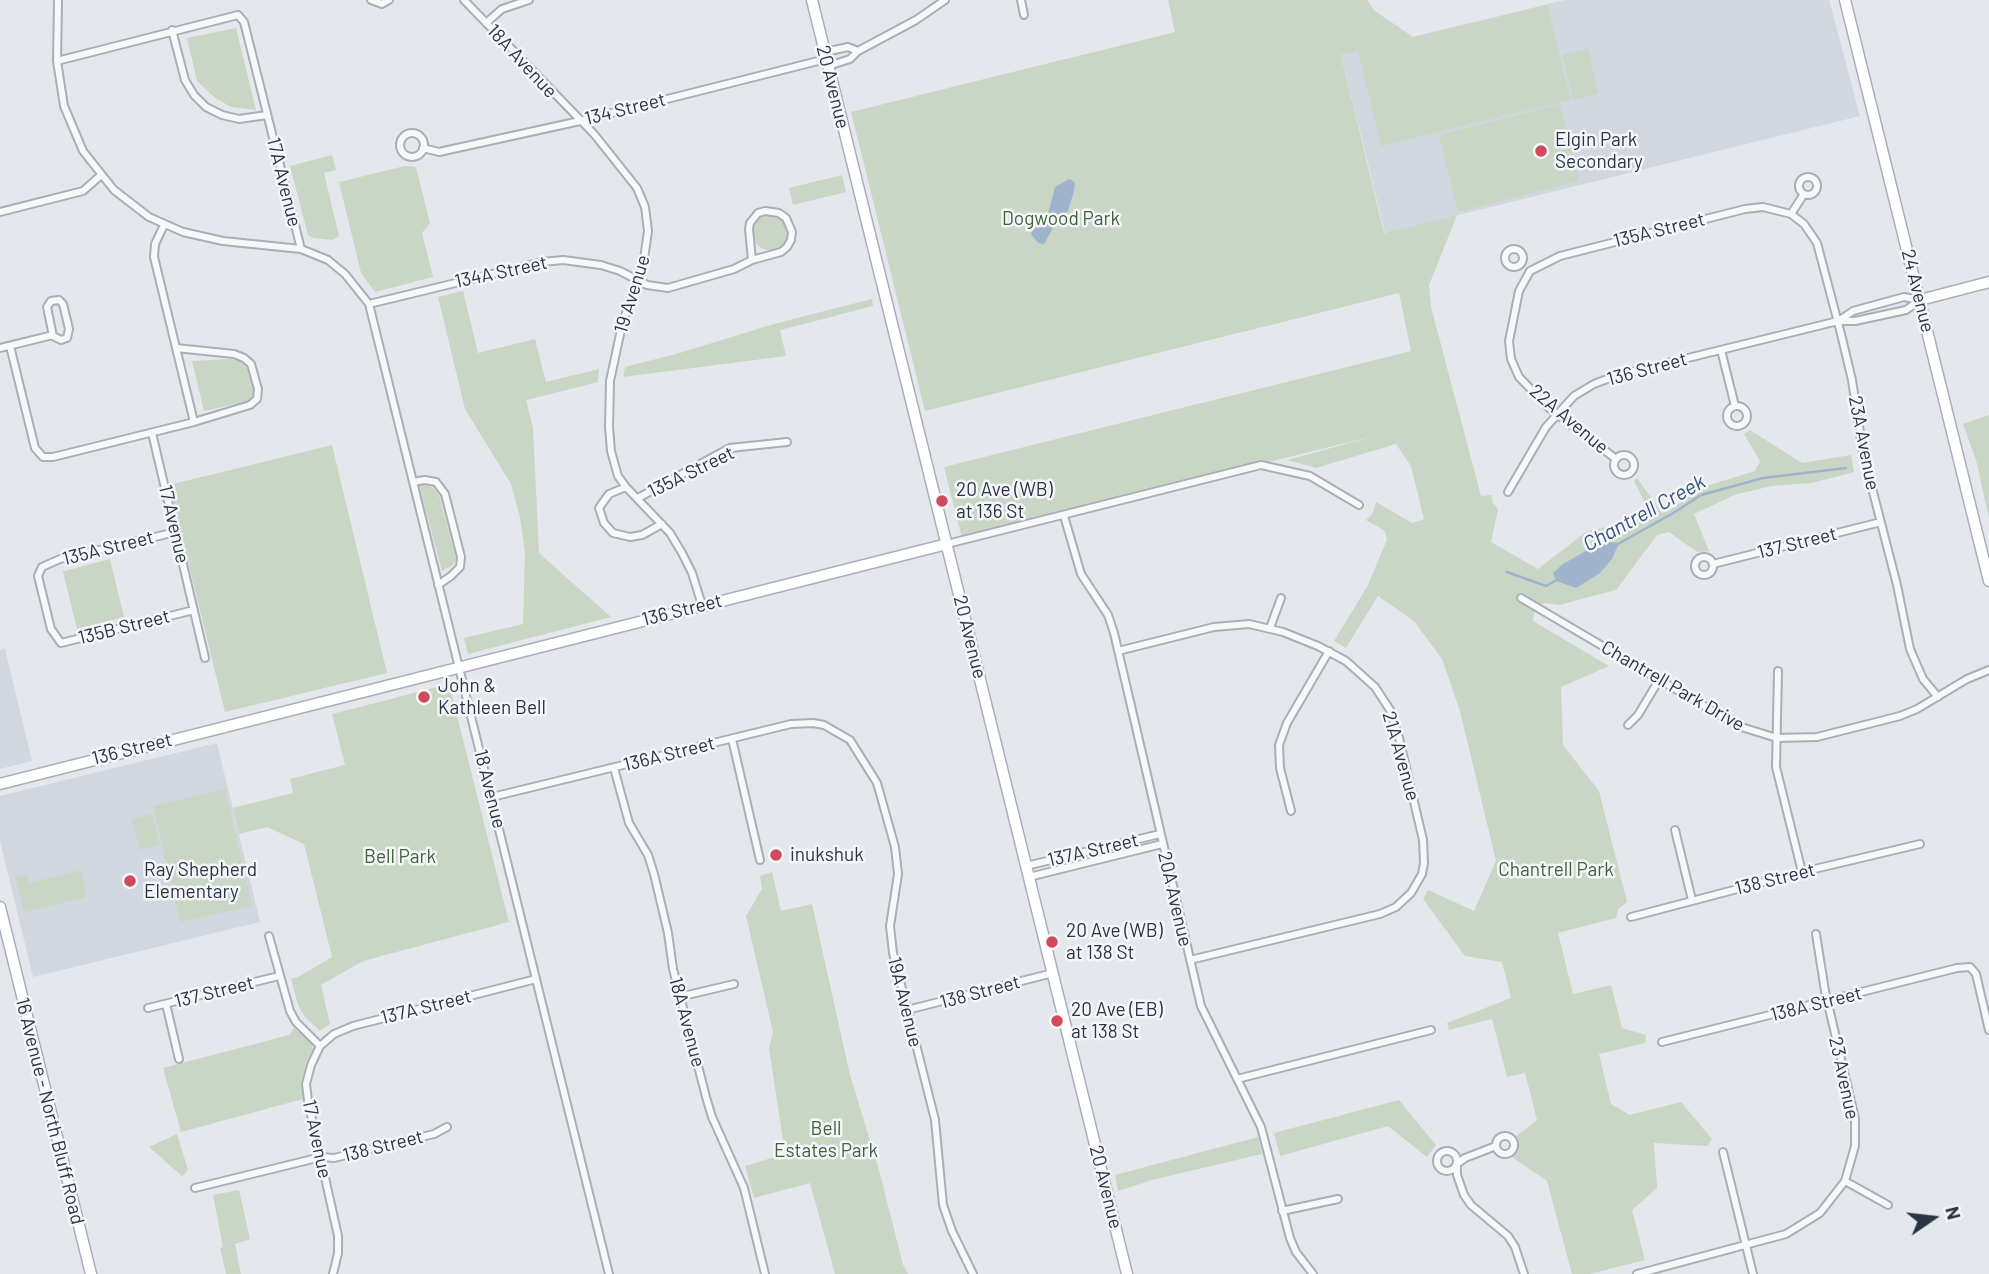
<!DOCTYPE html>
<html>
<head>
<meta charset="utf-8">
<style>
	body { margin:0 }
	#map { position:relative; width:1989px; height:1274px; overflow:hidden; background:#e4e7ec; font-family:Barlow,sans-serif }
	canvas { display:block }
	.north { position:absolute; left:1898px; top:1183px; width:70px; height:70px; -webkit-text-stroke:5px #f4f6f9; paint-order:stroke; rotate:76deg; font-size:19px; font-weight:700; line-height:28px; text-align:center; color:#2b3445 }
	.north::after { content:''; display:block; margin:auto; width:24px; height:32px; background:#2b3445; clip-path:polygon(50% 0,100% 100%,50% 72%,0 100%) }
</style>
</head>
<body>
<div id="map">
<canvas width="1989" height="1274"></canvas>
<div class="north">N</div>
</div>
<script>
const g = document.querySelector('canvas').getContext('2d');
g.lineJoin = 'round';
function paint(path, color) { g.fillStyle = color; g.fill(path, 'evenodd'); }
const toPath = rows => new Path2D(rows.map(r => 'M' + r).join(''));
function stroke(path, color, width, dash) { g.strokeStyle = color; g.lineWidth = width; g.lineCap = dash ? 'butt' : 'round'; g.setLineDash(dash || []); g.stroke(path); }
function label(font, color, halo, rows, align = 'center') {
  g.font = font + ' Barlow,sans-serif'; g.lineWidth = 5; g.setLineDash([]); g.textBaseline = 'middle'; g.strokeStyle = halo; g.fillStyle = color; for (const [text, x, y, turn = 0] of rows) {
    g.save(); g.translate(x, y); g.rotate((+turn || 0) * Math.PI / 180); g.textAlign = isNaN(turn) ? turn : align; if (halo) g.strokeText(text, 0, 0); g.fillText(text, 0, 0); g.restore();
  }
}
const built = toPath([
	[1565,0,1829,0,1860,116,1385,233,1341,54],
	[5,649,32,761,0,769,0,650],
	[217,743,260,922,33,977,0,841,0,796]
]);
const green = toPath([
	[1168,0,1367,0,1375,11,1413,37,1341,55,1384,233,1457,215,1429,285,1431,307,1481,496,1491,495,1493,503,1498,509,1491,542,1538,569,1586,532,1647,517,1647,507,1634,481,1637,478,1662,513,1668,511,1703,487,1755,471,1760,461,1744,434,1750,430,1802,463,1851,455,1854,472,1812,483,1771,486,1734,495,1694,514,1709,551,1697,552,1669,532,1657,535,1616,590,1559,605,1544,603,1534,613,1533,621,1609,666,1561,687,1563,745,1599,791,1627,902,1618,909,1616,918,1558,933,1573,994,1611,985,1622,1028,1646,1035,1645,1043,1599,1054,1611,1104,1630,1115,1681,1102,1712,1139,1707,1146,1654,1143,1657,1188,1632,1210,1645,1260,1590,1274,1572,1274,1547,1181,1512,1157,1516,1148,1514,1138,1537,1120,1525,1073,1507,1077,1492,1019,1449,1030,1447,1023,1511,998,1502,962,1465,956,1423,899,1428,890,1474,911,1496,861,1460,711,1442,659,1414,621,1378,596,1346,648,1334,641,1367,587,1387,540,1385,531,1366,520,1373,513,1376,502,1412,523,1424,519,1411,466,1396,444,1316,468,1288,460,1374,436,962,538,944,467,1411,351,1399,293,925,411,851,112,1175,32],
	[1547,5,1571,100,1381,146,1358,51],
	[236,28,256,110,231,107,214,97,197,81,187,38],
	[1588,49,1598,94,1573,100,1562,55],
	[1560,104,1579,181,1458,212,1439,135],
	[332,155,336,170,324,173,339,236,333,240,313,238,308,235,290,166],
	[405,166,416,167,430,223,422,233,433,277,375,292,361,273,339,182],
	[842,175,846,192,793,205,789,188],
	'752 232a18 18 0 1 1 36 0a18 18 0 1 1-36 0Z',
	[463,291,478,353,535,339,546,382,599,369,598,382,526,400,533,428,539,553,611,617,468,654,464,638,523,624,525,552,520,517,511,484,465,409,438,297],
	[872,299,873,306,780,330,786,356,623,377,625,367,676,354,774,324],
	[230,359,240,361,246,365,254,390,250,401,204,411,192,361],
	[1989,415,1989,518,1976,460,1963,424],
	[332,445,387,673,225,712,169,485],
	[419,485,429,486,436,490,440,498,456,559,453,565,442,571],
	[110,559,124,617,77,629,63,572,61,572],
	[449,684,509,922,363,961,321,985,330,1024,320,1031,305,1017,298,1005,291,979,298,977,332,957,304,844,267,827,239,834,233,808,293,793,290,779,345,765,332,714],
	[225,789,252,906,180,922,153,806],
	[152,814,160,845,140,850,132,819],
	[81,870,87,897,24,912,15,877,26,874,29,883],
	[772,872,781,911,812,904,850,1075,879,1170,903,1265,908,1274,835,1274,810,1183,754,1198,745,1166,785,1154,769,1048,773,1032,746,916,762,889,760,876],
	[294,1028,312,1042,313,1051,306,1062,301,1083,303,1099,181,1132,163,1068,289,1035],
	[1399,1100,1436,1145,1427,1157,1388,1126,1280,1156,1274,1133],
	[177,1134,188,1170,182,1176,149,1147],
	[1258,1137,1262,1154,1152,1180,1118,1191,1115,1175],
	[239,1190,250,1239,235,1244,241,1274,226,1274,220,1248,223,1247,213,1195]
]);
const water = toPath([
	[1069,179,1075,182,1074,191,1068,211,1058,219,1044,244,1038,243,1031,234,1033,229,1047,218,1055,187],
	[1608,542,1619,543,1612,559,1600,573,1576,588,1556,581,1553,573,1563,564,1596,545]
]);
const stream = toPath([
	[1618,544,1675,512,1701,495,1763,478,1846,468],
	[1507,572,1546,586,1558,579]
]);
const street = toPath([
	[58,0,57,61,64,106,83,151,114,190,149,217,183,232,223,241,301,249,328,260,345,274,369,304,609,1274],
	[371,0,382,4,389,0],
	[464,0,594,134,637,188,645,207,648,231,644,259,622,325,610,381,609,427,611,451,618,476,626,487,670,533,682,553,692,573,702,605],
	[1021,0,1024,15],
	[486,23,502,9,529,0],
	[172,30,185,80,194,95,206,107,222,115,239,119,267,115],
	[825,52,848,47,858,51],
	[57,61,238,15,244,22,301,249],
	[828,66,850,59,858,51,916,20,945,0],
	'400 145a12 12 0 1 1 24 0a12 12 0 1 1-24 0Z',
	[423,148,439,152,580,121,826,59],
	'1799 186a9 9 0 1 1 18 0a9 9 0 1 1-18 0Z',
	[765,211,779,213,786,218,792,232,791,240,787,247,781,252,752,260,749,229,750,223,758,213,765,211],
	[0,212,83,191,100,176],
	[1791,214,1804,194],
	'1505 258a9 9 0 1 1 18 0a9 9 0 1 1-18 0Z',
	[59,300,63,304,69,329,67,338,61,340,53,336,47,307,51,301,59,300],
	[369,304,542,262,563,260,601,265,620,271,647,285,668,288,734,269,752,260],
	[1840,320,1853,311,1904,297,1920,300],
	[10,346,35,448,43,457,53,457,194,422,154,257,155,244,164,225],
	[0,348,53,335],
	[176,348,234,354,244,358,251,364,258,389,257,399,250,405,194,422],
	[1721,350,1735,406],
	'1727 416a10 10 0 1 1 20 0a10 10 0 1 1-20 0Z',
	[152,433,205,658],
	'1614 465a10 10 0 1 1 20 0a10 10 0 1 1-20 0Z',
	[1616,459,1549,408,1519,377,1511,359,1509,341,1519,291,1530,271,1560,256,1745,209,1763,207,1791,214,1804,224,1817,243,1841,334,1852,380,1863,453,1897,585,1910,649,1923,679,1938,697],
	[413,482,425,480,436,482,445,494,461,557,460,567,451,576,438,585],
	[626,487,609,494,599,508,604,523,613,533,630,537,642,535,662,524],
	[1508,492,1546,427,1574,396,1594,384,1615,376,1838,321,1855,321,1906,310,1920,300],
	[638,498,730,448,787,442],
	[1064,516,1081,574,1108,615,1114,633,1201,1006,1261,1127,1290,1238,1296,1252,1313,1274],
	[176,532,60,559,42,567,38,576,51,629,61,643,194,610],
	[947,544,1261,465,1310,476,1359,505],
	'1695 566a9 9 0 1 1 18 0a9 9 0 1 1-18 0Z',
	[1713,564,1881,522],
	[1521,598,1738,726,1777,738,1817,737,1900,716,1917,709,1967,679,1989,670],
	[1270,628,1281,598],
	[1118,651,1214,627,1249,624,1283,632,1318,646,1346,661,1375,687,1390,710,1399,738,1423,840,1424,863,1422,874,1411,893,1396,907,1380,914,1190,960],
	[1778,671,1776,767,1802,872],
	[1628,725,1638,715,1659,680],
	[732,739,760,860],
	[614,768,629,823,648,855,654,874,668,933,673,969,706,1097,712,1117,744,1188,765,1274],
	[492,797,791,724,813,723,824,725,850,740,877,783,895,847,898,874,890,926,893,953,935,1120,943,1205,952,1231,973,1274],
	[1291,811,1280,768,1279,745,1287,723,1329,651],
	[1675,830,1692,900],
	[1026,866,1160,834],
	[1029,877,1162,844],
	[1631,917,1802,872,1920,844],
	[269,936,290,1011,296,1022,320,1046],
	[679,997,734,984],
	[166,1004,179,1059],
	[148,1008,279,976],
	[907,1010,1053,973],
	[1662,1042,1957,968,1970,967,1976,974,1989,1030],
	[1237,1079,1431,1030],
	'1496 1145a9 9 0 1 1 18 0a9 9 0 1 1-18 0Z',
	[1496,1146,1465,1158,1457,1164,1457,1175,1464,1195,1471,1205,1508,1236,1515,1247,1524,1274],
	'1437 1161a10 10 0 1 1 20 0a10 10 0 1 1-20 0Z',
	[1723,1152,1753,1274],
	[1845,1181,1888,1205],
	[195,1188,321,1157,334,1158,434,1134,447,1127],
	[1282,1211,1338,1199],
	[333,1274,338,1253,338,1236,308,1101,306,1084,311,1065,320,1046,334,1034,353,1026,536,979],
	[1637,1274,1786,1234,1820,1213,1845,1181,1855,1146,1855,1119,1825,991,1816,934]
]);
const secondary = toPath([
	[812,0,1127,1274],
	[1845,0,1989,581],
	[1920,300,1989,282],
	[0,784,947,544],
	[0,907,91,1274]
]);
const markers = [
	[1541,151,7,"#d1495b"],
	[942,501,7,"#d1495b"],
	[424,697,7,"#d1495b"],
	[776,855,7,"#d1495b"],
	[130,881,7,"#d1495b"],
	[1052,942,7,"#d1495b"],
	[1057,1021,7,"#d1495b"]
];
const streetNames = [
	["18A Avenue",522,61,47],
	["20 Avenue",833,87,76],
	["134 Street",625,109,-14],
	["17A Avenue",284,182,76],
	["135A Street",1659,230,-14],
	["134A Street",501,272,-12],
	["24 Avenue",1918,291,76],
	["19 Avenue",632,294,-73],
	["136 Street",1647,369,-15],
	["22A Avenue",1569,419,40],
	["23A Avenue",1864,443,79],
	["135A Street",691,472,-26],
	["17 Avenue",174,524,77],
	["137 Street",1797,543,-14],
	["135A Street",108,548,-14],
	["136 Street",682,610,-14],
	["135B Street",124,627,-14],
	["20 Avenue",970,637,76],
	["Chantrell Park Drive",1673,686,30],
	["136 Street",132,749,-14],
	["136A Street",669,754,-14],
	["21A Avenue",1401,756,74],
	["18 Avenue",490,789,76],
	["137A Street",1093,850,-13],
	["138 Street",1775,879,-14],
	["20A Avenue",1175,899,77],
	["137 Street",214,992,-14],
	["138 Street",980,992,-15],
	["19A Avenue",905,1002,76],
	["138A Street",1816,1004,-14],
	["137A Street",426,1007,-14],
	["18A Avenue",687,1022,75],
	["23 Avenue",1844,1078,78],
	["16 Avenue - North Bluff Road",50,1111,76],
	["17 Avenue",317,1139,78],
	["138 Street",383,1146,-14],
	["20 Avenue",1106,1187,76]
];
const poiNames = [
	["Elgin Park",1555,140],
	["Secondary",1555,162],
	["20 Ave (WB)",956,490],
	["at 136 St",956,512],
	["John &",438,686],
	["Kathleen Bell",438,708],
	["inukshuk",790,855],
	["Ray Shepherd",144,870],
	["Elementary",144,892],
	["20 Ave (WB)",1066,931],
	["at 138 St",1066,953],
	["20 Ave (EB)",1071,1010],
	["at 138 St",1071,1032]
];
const parkNames = [
	["Dogwood Park",1061,219],
	["Bell Park",400,857],
	["Chantrell Park",1556,870],
	["Bell",826,1129],
	["Estates Park",826,1151]
];
const waterNames = [
	["Chantrell Creek",1644,513,-29]
];
paint(built, '#d2d6de');
paint(green, '#c9d6c5');
paint(water, '#9fb4cc');
stroke(stream, '#9fb4cc', 2.5);
stroke(street, '#a9aeb7', 10);
stroke(secondary, '#a9aeb7', 13);
stroke(street, '#f7f8fa', 6);
stroke(secondary, '#fff', 10);
for (const [x, y, r, color] of markers) { const dot = new Path2D(); dot.arc(x, y, r, 0, 2 * Math.PI); g.fillStyle = color; g.fill(dot); stroke(dot, '#f4f6f9', 2.5); }
label('19px', '#2b3445', '#f4f6f9', streetNames);
label('19px', '#2b3445', '#f4f6f9', poiNames, 'left');
label('19px', '#3f6138', '#f4f6f9', parkNames);
label('italic 21px', '#34527a', '#f4f6f9', waterNames);
</script>
</body>
</html>
